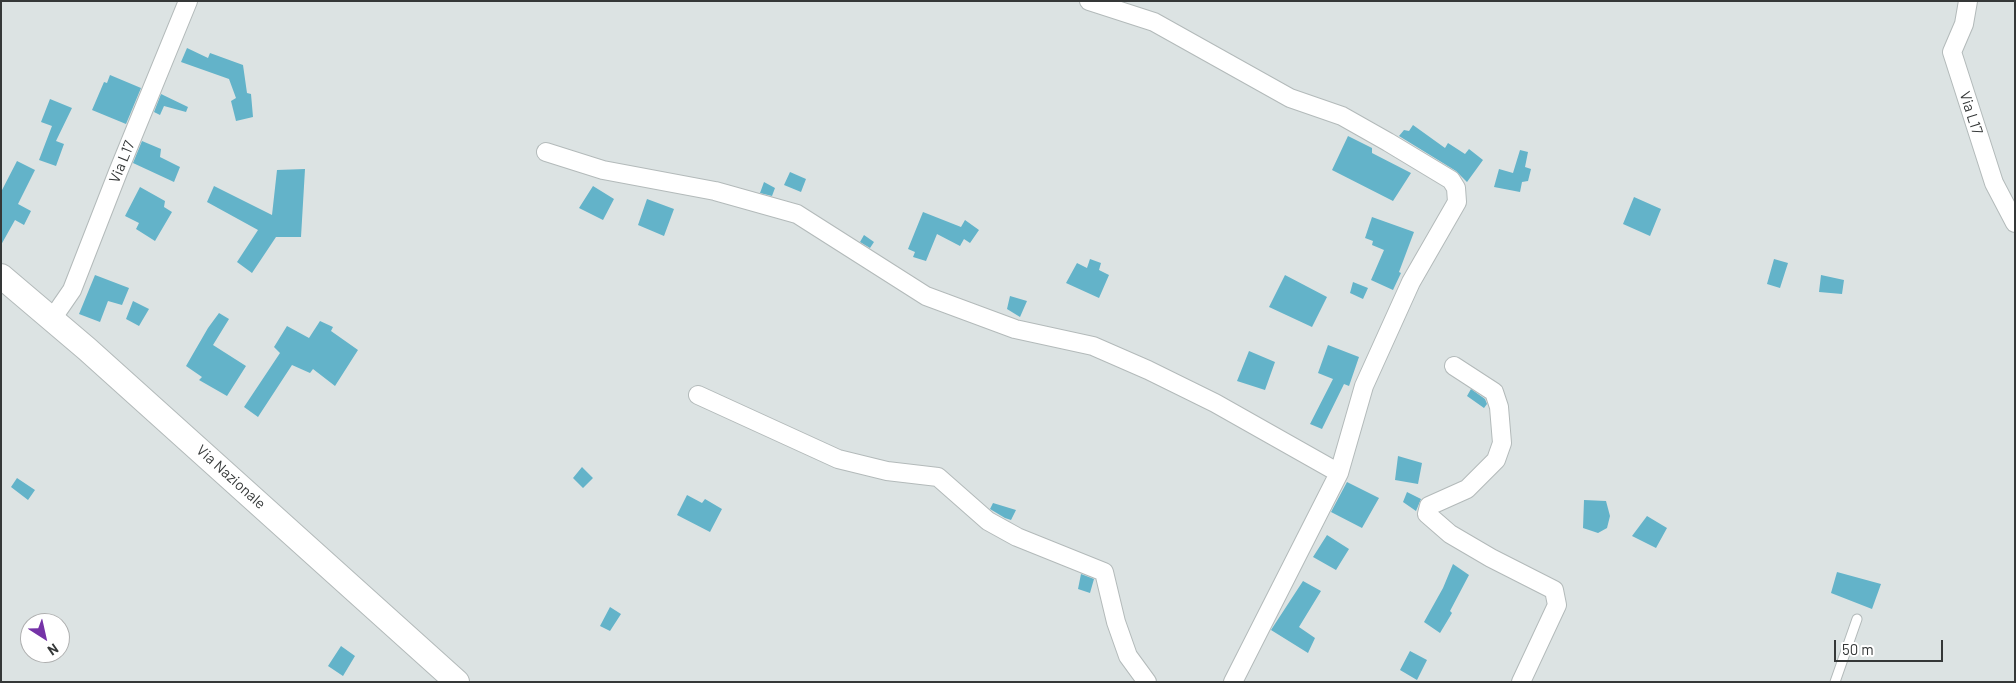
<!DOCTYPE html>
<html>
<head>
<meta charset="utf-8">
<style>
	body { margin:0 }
	#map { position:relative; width:2016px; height:683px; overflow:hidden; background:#dce3e3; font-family:Barlow,sans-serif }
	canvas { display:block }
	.frame { position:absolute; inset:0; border:2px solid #353838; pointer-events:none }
	.north { position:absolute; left:20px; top:613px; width:50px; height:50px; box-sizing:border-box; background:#fff; border:1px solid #aeafaf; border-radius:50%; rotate:145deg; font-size:14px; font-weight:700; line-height:20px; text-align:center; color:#353838 }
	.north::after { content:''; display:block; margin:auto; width:18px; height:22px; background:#7533a7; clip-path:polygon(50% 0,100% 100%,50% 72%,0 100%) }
	.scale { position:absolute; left:1834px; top:640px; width:109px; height:22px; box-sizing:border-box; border:2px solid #353838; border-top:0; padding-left:6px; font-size:15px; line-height:18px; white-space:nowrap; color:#353838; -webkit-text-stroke:4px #fff; paint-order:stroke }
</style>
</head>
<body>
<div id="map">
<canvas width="2016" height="683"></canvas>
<div class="frame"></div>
<div class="north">N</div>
<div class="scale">50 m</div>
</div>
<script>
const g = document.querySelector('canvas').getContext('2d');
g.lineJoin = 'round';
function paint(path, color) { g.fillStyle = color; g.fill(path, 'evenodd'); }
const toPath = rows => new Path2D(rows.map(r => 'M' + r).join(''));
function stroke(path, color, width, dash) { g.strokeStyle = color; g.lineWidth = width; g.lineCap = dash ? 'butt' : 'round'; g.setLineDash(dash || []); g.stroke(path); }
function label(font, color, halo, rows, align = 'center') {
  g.font = font + ' Barlow,sans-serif'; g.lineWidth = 4.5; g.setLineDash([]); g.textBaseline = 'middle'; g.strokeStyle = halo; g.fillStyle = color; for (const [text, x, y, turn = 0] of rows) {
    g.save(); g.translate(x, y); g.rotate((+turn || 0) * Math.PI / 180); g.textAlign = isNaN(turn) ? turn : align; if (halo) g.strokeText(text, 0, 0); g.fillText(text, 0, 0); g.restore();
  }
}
const building = toPath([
	[187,48,208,58,210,53,243,65,247,93,251,94,253,117,236,121,231,101,236,98,229,79,181,62],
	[110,75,141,88,126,124,92,110,104,82,107,83],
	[161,94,188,107,186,112,164,106,160,115,154,112],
	[50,99,72,108,56,141,64,144,56,166,39,160,52,126,41,122],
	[1413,125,1445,148,1448,143,1465,154,1469,149,1483,160,1467,182,1456,171,1399,136,1404,130,1409,131],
	[1348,136,1372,148,1372,153,1411,173,1393,201,1332,170],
	[142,141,161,149,160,157,180,167,174,182,133,163],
	[1520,150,1528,152,1525,167,1531,169,1528,181,1522,182,1520,192,1494,187,1499,169,1513,173],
	[17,161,35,170,18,204,31,211,24,225,15,220,1,245,1,192],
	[305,169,301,237,276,237,252,273,237,262,258,230,207,202,214,186,272,215,277,170],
	[790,172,806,179,801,192,784,185],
	[764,182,775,188,772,196,760,193],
	[593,186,614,199,603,220,579,208],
	[140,187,165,201,164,207,172,212,155,241,136,229,139,223,125,216],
	[1634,197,1661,209,1650,236,1623,224],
	[647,199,674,209,664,236,638,225],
	[923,212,961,227,965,220,979,230,970,243,964,239,960,246,937,234,926,261,913,257,915,252,908,249],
	[1372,217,1414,232,1399,272,1401,273,1393,290,1371,280,1384,250,1372,245,1373,241,1365,238],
	[864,235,874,242,870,248,860,242],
	[1090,259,1101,263,1099,270,1109,275,1099,298,1066,283,1077,263,1087,268],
	[1774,259,1788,263,1780,288,1767,284],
	[95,275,129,288,122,305,108,301,100,322,79,314],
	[1285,275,1327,297,1312,327,1269,307],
	[1821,275,1844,280,1842,294,1819,292],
	[1353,282,1368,288,1363,299,1350,293],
	[1010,296,1027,301,1020,317,1007,309],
	[133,301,149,309,139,326,126,319],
	[219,313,229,319,213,345,246,366,227,396,199,380,202,377,186,366,208,328],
	[320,321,333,327,331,331,358,350,335,386,313,369,310,373,292,365,258,417,244,407,280,353,274,347,287,326,309,338],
	[1328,345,1359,357,1349,386,1344,384,1322,429,1310,424,1333,379,1318,373],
	[1249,351,1275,362,1265,390,1237,381],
	[1471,389,1485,399,1487,404,1484,408,1467,396],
	[1398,456,1422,463,1418,484,1395,480],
	[582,467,593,478,583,488,573,478],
	[17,478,35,490,28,500,11,487],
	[1347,482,1379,498,1362,528,1331,512],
	[1407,492,1421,499,1416,511,1403,502],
	[687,495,702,503,705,499,722,509,710,532,677,515],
	[1584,500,1606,501,1610,516,1607,528,1598,533,1583,528],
	[993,503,1016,510,1011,520,1005,518,990,509],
	[1647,516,1667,528,1656,548,1632,536],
	[1327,535,1349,549,1336,570,1313,557],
	[1453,564,1469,575,1450,611,1452,613,1440,633,1424,622,1443,588],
	[1837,572,1881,584,1872,609,1831,593],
	[1081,574,1094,579,1090,593,1078,589],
	[1303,581,1321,591,1299,627,1315,638,1308,653,1271,630],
	[610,607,621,614,610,631,600,626],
	[341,646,355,656,343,676,328,666],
	[1410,651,1427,660,1417,680,1400,670]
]);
const lane = toPath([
	[1835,682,1857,619]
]);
const street = toPath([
	[1089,1,1154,22,1290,98,1342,116,1388,142,1451,180,1456,188,1457,202,1411,282,1364,386,1339,473,1233,682],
	[1968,1,1964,24,1952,52,1994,183,2015,223],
	[546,152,603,170,715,191,797,214,926,296,1015,329,1093,346,1148,370,1215,403,1339,473],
	[52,319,72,290,118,172,188,1],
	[1454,366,1494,392,1499,407,1502,443,1496,460,1467,489,1429,506,1427,514,1450,534,1491,558,1554,590,1557,605,1521,682],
	[698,395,838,459,887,471,938,477,988,521,1017,537,1104,572,1116,622,1128,656,1147,682]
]);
const secondary = toPath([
	[1,276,87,349,457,682]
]);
const streetNames = [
	["Via L17",1971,113,72],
	["Via L17",122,162,-68],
	["Via Nazionale",231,477,42]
];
paint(building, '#63b3c9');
stroke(lane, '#b3baba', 11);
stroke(street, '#b3baba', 20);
stroke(secondary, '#b3baba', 26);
stroke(lane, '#fff', 9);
stroke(street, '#fff', 18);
stroke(secondary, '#fff', 24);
label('15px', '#353838', '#fff', streetNames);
</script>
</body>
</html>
